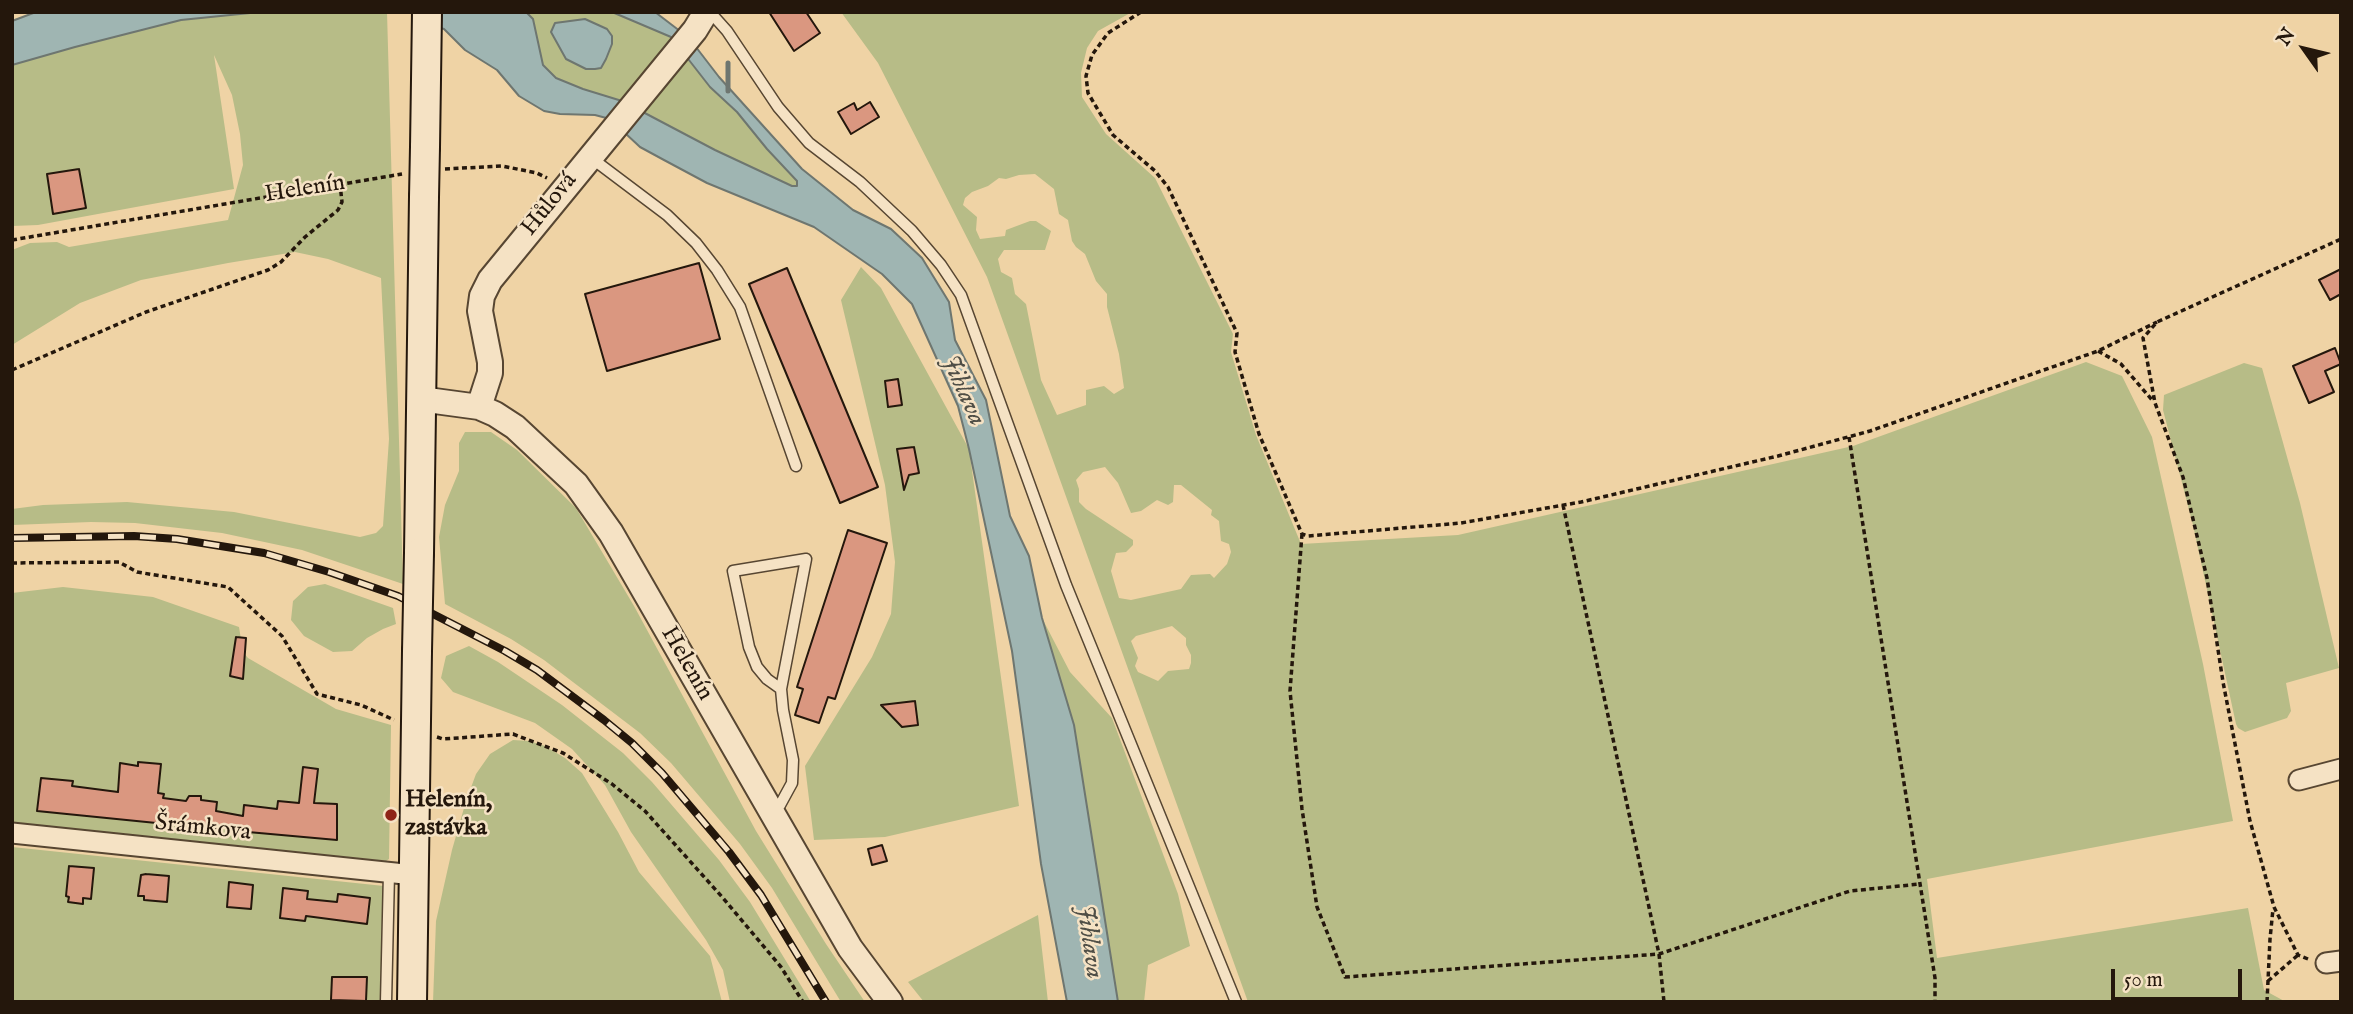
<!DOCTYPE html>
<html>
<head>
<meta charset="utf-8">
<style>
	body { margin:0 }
	#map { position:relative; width:2353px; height:1014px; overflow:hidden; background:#efd3a5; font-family:"IM FELL English",serif }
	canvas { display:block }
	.frame { position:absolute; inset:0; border:14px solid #24170c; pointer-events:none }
	.north { position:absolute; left:2269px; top:14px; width:70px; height:70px; -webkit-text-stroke:5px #f5e2c4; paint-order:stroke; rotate:304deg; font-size:19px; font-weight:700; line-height:28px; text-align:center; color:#24170c }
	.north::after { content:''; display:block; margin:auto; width:24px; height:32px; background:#24170c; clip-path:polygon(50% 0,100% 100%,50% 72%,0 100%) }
	.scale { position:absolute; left:2111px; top:969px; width:131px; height:32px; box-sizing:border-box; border:4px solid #24170c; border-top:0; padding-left:9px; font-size:21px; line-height:24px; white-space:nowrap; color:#24170c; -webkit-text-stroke:5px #f5e2c4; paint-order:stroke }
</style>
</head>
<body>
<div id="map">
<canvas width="2353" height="1014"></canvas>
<div class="frame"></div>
<div class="north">N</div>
<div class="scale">50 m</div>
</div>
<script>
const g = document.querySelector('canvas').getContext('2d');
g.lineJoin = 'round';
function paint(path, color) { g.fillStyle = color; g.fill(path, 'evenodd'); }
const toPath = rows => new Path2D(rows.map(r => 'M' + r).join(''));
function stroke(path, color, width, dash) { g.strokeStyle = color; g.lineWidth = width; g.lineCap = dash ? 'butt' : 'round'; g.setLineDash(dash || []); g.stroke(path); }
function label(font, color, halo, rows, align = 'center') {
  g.font = font + ' "IM FELL English",serif'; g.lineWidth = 5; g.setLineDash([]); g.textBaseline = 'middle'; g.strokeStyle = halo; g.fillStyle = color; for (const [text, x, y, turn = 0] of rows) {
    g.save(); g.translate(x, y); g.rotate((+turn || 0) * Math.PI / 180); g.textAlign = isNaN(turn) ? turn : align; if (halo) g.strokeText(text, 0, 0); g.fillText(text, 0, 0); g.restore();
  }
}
const green = toPath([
	[260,12,387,12,403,584,302,550,222,533,135,523,91,522,12,525,12,509,43,505,127,502,234,512,360,537,376,533,383,526,389,439,381,278,328,259,295,252,228,263,141,280,80,303,12,345,12,250,30,243,57,242,69,247,228,220,243,165,240,134,232,95,214,55,234,189,38,225,12,226,12,65,75,47,181,20],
	[526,12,612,12,671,37,710,87,735,110,797,181,798,186,792,186,715,150,622,101,583,89,556,78,543,65,533,19],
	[585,19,612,44,606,59,566,59,558,42,559,23],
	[841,12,1132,12,1098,31,1087,48,1081,73,1082,97,1106,134,1155,178,1233,334,1231,352,1256,435,1301,544,1458,535,1853,446,2086,362,2122,376,2152,437,2203,664,2233,821,1927,879,1937,958,2248,908,2264,990,2286,1002,1248,1002,987,277,878,63],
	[1035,174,1054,189,1059,214,1068,220,1072,241,1076,247,1085,254,1096,281,1107,294,1107,307,1119,354,1124,388,1114,394,1104,386,1086,390,1086,405,1057,415,1041,380,1026,304,1015,294,1012,278,1001,272,998,259,1004,250,1045,250,1051,231,1036,221,1030,221,1006,230,1005,236,980,239,976,230,977,217,963,205,965,198,972,192,988,186,999,178,1006,179,1019,175],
	[1105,467,1118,483,1131,513,1141,511,1157,500,1168,505,1173,502,1174,485,1181,485,1212,510,1211,515,1219,521,1221,541,1229,544,1231,552,1227,564,1214,578,1210,574,1191,575,1181,589,1131,600,1119,598,1111,571,1116,553,1126,552,1133,545,1133,540,1086,509,1079,502,1079,489,1076,480,1083,472],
	[1172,626,1186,638,1186,645,1191,655,1191,663,1189,669,1168,671,1158,681,1138,672,1135,666,1138,658,1131,641,1136,636],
	[861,267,881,288,969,449,1019,806,885,837,814,840,805,766,872,657,891,614,895,562,885,485,841,300],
	[2244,363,2262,368,2300,503,2339,668,2286,683,2291,711,2287,718,2245,732,2238,728,2236,724,2193,525,2163,410,2164,395],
	[465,432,491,432,517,450,576,508,634,606,756,831,826,944,865,1002,841,1002,772,888,740,844,671,763,640,733,544,660,511,639,445,604,439,537,445,505,459,471,459,443],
	[325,584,393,608,396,624,383,629,367,638,352,651,333,652,304,636,291,620,293,601,308,587],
	[63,587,153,597,239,627,243,652,248,658,336,709,391,725,389,859,386,861,12,822,12,593],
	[1042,618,1070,672,1112,718,1178,894,1190,946,1148,965,1144,1002,1117,1002,1074,725],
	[469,646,498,662,562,705,623,753,652,782,719,860,750,902,811,1002,730,1002,723,970,706,940,631,832,605,785,572,749,535,723,453,692,441,678,446,656],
	[513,740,529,741,545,746,565,758,582,773,618,832,639,872,710,956,722,1002,433,1002,436,921,452,850,466,801,476,774,490,754],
	[12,847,384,886,381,1002,12,1002],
	[1038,915,1048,1002,924,1002,908,982]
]);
const water = toPath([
	[36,12,260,12,181,20,75,47,12,65,12,21,36,12],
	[417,12,526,12,533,19,543,65,556,78,583,89,622,101,715,150,792,186,797,186,797,181,767,149,737,112,710,87,671,37,612,12,655,12,689,38,719,77,802,169,853,210,891,229,922,258,949,302,955,340,986,400,1010,516,1029,556,1042,618,1074,725,1118,1002,1067,1002,1041,864,1012,651,969,449,958,406,912,304,882,274,814,227,707,183,664,160,640,147,610,119,595,115,560,114,544,111,519,96,497,70,465,50,444,29,427,24,417,12],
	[585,19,607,29,612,36,612,44,606,59,601,68,595,69,586,69,566,59,551,32,555,23,585,19]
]);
const stream = toPath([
	[728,91,728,63]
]);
const building = toPath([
	[769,12,806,12,820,33,794,51,769,12],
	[870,102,879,117,851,134,838,112,854,103,857,110,870,102],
	[79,169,86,208,53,214,47,174,79,169],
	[699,263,720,339,607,371,585,294,699,263],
	[787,268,878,487,840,503,749,284,787,268],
	[2341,269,2341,294,2330,300,2319,280,2341,269],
	[2335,348,2341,364,2325,371,2334,392,2309,403,2293,366,2335,348],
	[898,379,902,405,888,407,885,381,898,379],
	[914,447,919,473,909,475,904,490,897,449,914,447],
	[848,530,887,543,835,699,828,697,819,723,795,715,803,689,797,687,848,530],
	[236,637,246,638,243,679,230,676,236,637],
	[915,701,918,725,902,727,881,705,915,701],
	[138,762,161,764,158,793,164,794,163,798,186,801,189,796,201,796,201,800,217,802,216,811,243,816,244,805,277,809,278,801,299,803,303,767,318,769,314,803,337,804,337,840,248,832,248,828,217,825,216,829,37,811,41,778,73,781,72,786,118,792,120,763,138,766,138,762],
	[882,845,887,861,872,865,868,849,882,845],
	[69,866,94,868,91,899,83,898,83,904,68,902,69,897,66,896,69,866],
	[146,874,169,876,167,902,144,900,144,896,138,896,141,875,146,874],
	[229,882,253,885,251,909,227,907,229,882],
	[283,888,308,891,307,899,337,902,338,894,370,898,367,924,306,916,305,921,280,918,283,888],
	[332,977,367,977,366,1001,331,1000,332,977]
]);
const path = toPath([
	[1141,12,1108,33,1092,55,1086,76,1088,93,1113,135,1155,171,1168,187,1237,333,1235,352,1259,434,1302,534,1308,536,1461,523,1581,502,1778,456,1870,431,2098,351,2157,322],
	[445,169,502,166,537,173,547,178],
	[12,240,402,174],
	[2098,351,2121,364,2153,401],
	[12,370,146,312,268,270,281,262,305,237,338,210,342,202,340,184],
	[1849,437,1935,978,1935,1002],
	[1563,505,1659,954,1664,1002],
	[1302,534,1290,691,1302,809,1317,907,1345,977,1659,954,1850,891,1920,884],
	[12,563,119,562,137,572,228,587,282,636,317,694,361,705,394,720],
	[437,737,443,739,513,734,563,753,612,784,645,811,723,898,781,967,803,1002],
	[2308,959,2298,955,2274,907,2250,821,2223,682,2207,578,2183,477,2155,403,2143,338,2157,322,2341,239],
	[2268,981,2298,955],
	[2267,1002,2270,939,2273,909]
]);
const service = toPath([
	[710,12,727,31,778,107,809,143,860,182,912,231,941,265,961,295,1066,585,1236,1002],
	[590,157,667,215,696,243,717,270,740,307,796,466],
	[773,811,780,805,792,783,793,760,783,710,781,689,806,559,733,571,749,647,757,667,767,679,781,689],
	[386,1002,389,873]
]);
const minor = toPath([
	[2299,780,2341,769],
	[12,833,414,875],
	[2326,963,2341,961]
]);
const tertiary = toPath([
	[420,399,479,407,495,414,515,427,576,484,611,533,850,948,890,1002],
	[479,407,490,373,490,362,480,311,482,296,490,280,695,30,706,12]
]);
const secondary = toPath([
	[425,147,427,12],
	[419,553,424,197],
	[412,1002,417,651]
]);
const rail = toPath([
	[12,538,134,536,177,539,264,553,329,572,398,596,505,651,537,670,604,720,632,743,662,773,729,852,761,895,826,1002]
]);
const secondaryBridge = toPath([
	[424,197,425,147],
	[417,651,419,553]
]);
const markers = [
	[391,815,7,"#8f2418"]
];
const streetNames = [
	["Helenín",305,190,-9],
	["Hůlová",550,205,-51],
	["Helenín",686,664,60],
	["Šrámkova",203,829,6]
];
const poiNames = [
	["Helenín,",405,801],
	["zastávka",405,829]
];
const waterNames = [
	["Jihlava",962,391,66],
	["Jihlava",1088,942,82]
];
paint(green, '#b7bc87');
paint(water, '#9fb5b2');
stroke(water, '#6e7670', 2);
stroke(stream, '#6e7670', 5);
paint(building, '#da9780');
stroke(building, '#24170c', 2);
stroke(service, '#574632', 13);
stroke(minor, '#574632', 23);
stroke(tertiary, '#574632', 28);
stroke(secondary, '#24170c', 32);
stroke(path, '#24170c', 3.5, [5, 3.5]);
stroke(service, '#f5e2c4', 10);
stroke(minor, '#f5e2c4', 19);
stroke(tertiary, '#f5e2c4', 24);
stroke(secondary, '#f5e2c4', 28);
stroke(rail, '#24170c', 8);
stroke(rail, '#f5e2c4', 5, [16]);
stroke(secondaryBridge, '#24170c', 32, []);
stroke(secondaryBridge, '#f5e2c4', 28);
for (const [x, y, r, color] of markers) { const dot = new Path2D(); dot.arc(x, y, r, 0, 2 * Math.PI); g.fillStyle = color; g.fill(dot); stroke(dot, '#f5e2c4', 2.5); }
label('24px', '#24170c', '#f5e2c4', streetNames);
label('bold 24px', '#24170c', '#f5e2c4', poiNames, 'left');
label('italic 26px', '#4f4e46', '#f5e2c4', waterNames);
</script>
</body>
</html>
